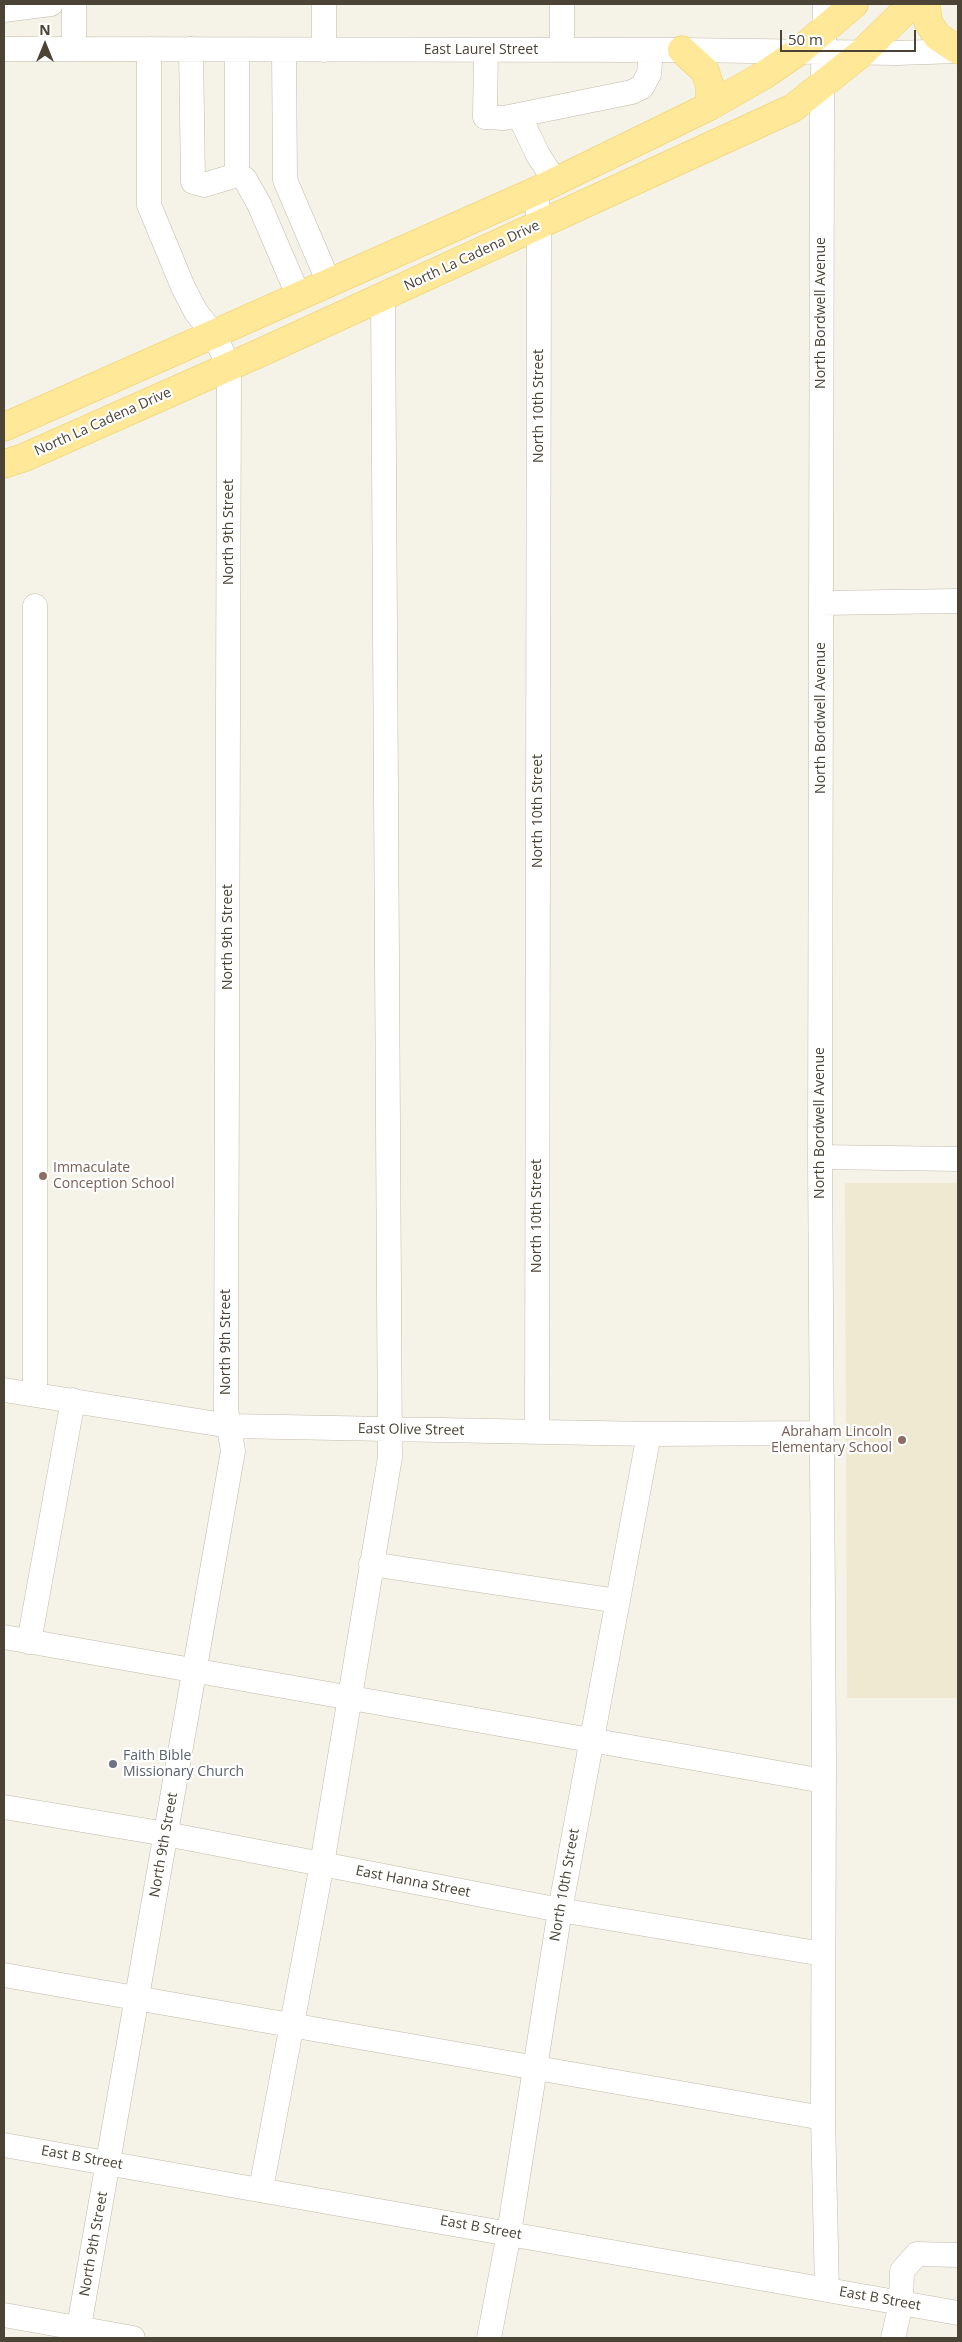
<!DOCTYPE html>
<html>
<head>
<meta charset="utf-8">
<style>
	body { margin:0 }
	#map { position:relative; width:962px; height:2342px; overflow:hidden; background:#f5f2e8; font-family:"Open Sans",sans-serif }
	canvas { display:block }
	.frame { position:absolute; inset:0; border:5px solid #4a4336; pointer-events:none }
	.north { position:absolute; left:20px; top:20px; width:50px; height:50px; -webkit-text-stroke:4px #fff; paint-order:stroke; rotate:0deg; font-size:14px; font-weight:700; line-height:20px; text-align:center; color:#4a4336 }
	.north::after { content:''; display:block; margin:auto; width:18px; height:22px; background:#4a4336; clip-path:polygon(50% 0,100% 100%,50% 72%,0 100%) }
	.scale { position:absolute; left:780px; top:30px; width:136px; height:22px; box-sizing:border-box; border:2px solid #4a4336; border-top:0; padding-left:6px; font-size:15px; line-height:18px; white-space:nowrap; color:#4a4336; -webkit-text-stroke:4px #fff; paint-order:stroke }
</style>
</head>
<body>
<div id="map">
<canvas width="962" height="2342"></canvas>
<div class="frame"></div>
<div class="north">N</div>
<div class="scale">50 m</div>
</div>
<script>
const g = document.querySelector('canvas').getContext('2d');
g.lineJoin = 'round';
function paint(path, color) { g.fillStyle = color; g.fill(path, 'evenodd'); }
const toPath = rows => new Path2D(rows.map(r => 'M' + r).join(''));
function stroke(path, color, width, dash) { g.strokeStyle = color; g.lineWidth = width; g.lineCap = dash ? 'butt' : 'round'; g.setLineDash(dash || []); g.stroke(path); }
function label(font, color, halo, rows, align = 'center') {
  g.font = font + ' "Open Sans",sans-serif'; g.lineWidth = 4.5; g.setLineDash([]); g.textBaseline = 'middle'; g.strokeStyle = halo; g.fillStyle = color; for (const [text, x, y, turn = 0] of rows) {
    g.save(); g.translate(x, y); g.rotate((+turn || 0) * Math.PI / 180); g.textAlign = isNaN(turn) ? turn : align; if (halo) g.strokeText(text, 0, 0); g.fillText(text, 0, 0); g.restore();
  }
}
const education = toPath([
	[845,1183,958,1183,958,1698,847,1698]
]);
const minor = toPath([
	[562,4,562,50],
	[825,4,822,108,820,1157,824,1757,823,2118,827,2290],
	[4,10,51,4],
	[4,49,682,50,897,53,958,51],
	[74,49,74,4],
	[191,49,193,182,204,185,237,175,237,50],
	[284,50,285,180,329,283],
	[324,50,324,4],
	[486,50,485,117,504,118,632,92,642,87,649,74,651,50],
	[519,115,538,155,555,181],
	[237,175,245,179,259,204,299,297],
	[536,191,539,224,537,1432],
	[821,603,958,601],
	[820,1157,958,1159],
	[4,1390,230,1426,649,1434,821,1433],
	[35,1393,35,606],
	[371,1564,618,1601],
	[4,1637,824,1781],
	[29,1642,73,1400],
	[4,1807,166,1834,560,1910,823,1954],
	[4,1975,823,2118],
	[4,2145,958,2313],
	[261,2189,322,1864,390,1457,383,297],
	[4,2315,133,2338],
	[77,2338,233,1451,226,1409,229,366,214,335,196,312,183,287,149,205,149,49],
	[489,2338,509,2233,560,1910,649,1434],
	[893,2338,901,2304,902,2271,917,2254,958,2255]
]);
const major = toPath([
	[926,4,928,22,937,36,958,50],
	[682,50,705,71,710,87,710,106],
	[4,427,536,191,710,106,764,75,799,51,854,4],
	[4,464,23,458,262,352,793,108,863,52,912,4]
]);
const markers = [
	[43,1176,5,"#8d6e63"],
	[902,1440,5,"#8d6e63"],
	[113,1764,5,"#6b7280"]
];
const streetNames = [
	["East Laurel Street",481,50],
	["North La Cadena Drive",472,256,-25],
	["North Bordwell Avenue",821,313,-90],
	["North 10th Street",539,406,-90],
	["North La Cadena Drive",103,422,-24],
	["North 9th Street",229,532,-90],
	["North Bordwell Avenue",821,718,-90],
	["North 10th Street",538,811,-90],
	["North 9th Street",228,937,-90],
	["North Bordwell Avenue",820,1123,-90],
	["North 10th Street",537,1216,-90],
	["North 9th Street",226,1342,-90],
	["East Olive Street",411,1430,1],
	["North 9th Street",164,1845,-80],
	["East Hanna Street",413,1882,11],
	["North 10th Street",565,1885,-80],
	["East B Street",82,2158,10],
	["East B Street",481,2228,10],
	["North 9th Street",94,2244,-80],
	["East B Street",880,2299,10]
];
const educationNames = [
	["Immaculate",53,1168],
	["Conception School",53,1184],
	["Abraham Lincoln",892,1432,"right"],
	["Elementary School",892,1448,"right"]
];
const worshipNames = [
	["Faith Bible",123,1756],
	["Missionary Church",123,1772]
];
paint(education, '#f0e9d1');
stroke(minor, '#c2bbaa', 25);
stroke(major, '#eecc5d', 29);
stroke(minor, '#fff', 24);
stroke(major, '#ffe897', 28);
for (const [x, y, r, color] of markers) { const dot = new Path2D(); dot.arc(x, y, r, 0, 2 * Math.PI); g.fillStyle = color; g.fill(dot); stroke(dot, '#fff', 2); }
label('14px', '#4a4336', '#fff', streetNames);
label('14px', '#785e54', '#fff', educationNames, 'left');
label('14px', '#5b616d', '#fff', worshipNames, 'left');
</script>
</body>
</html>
